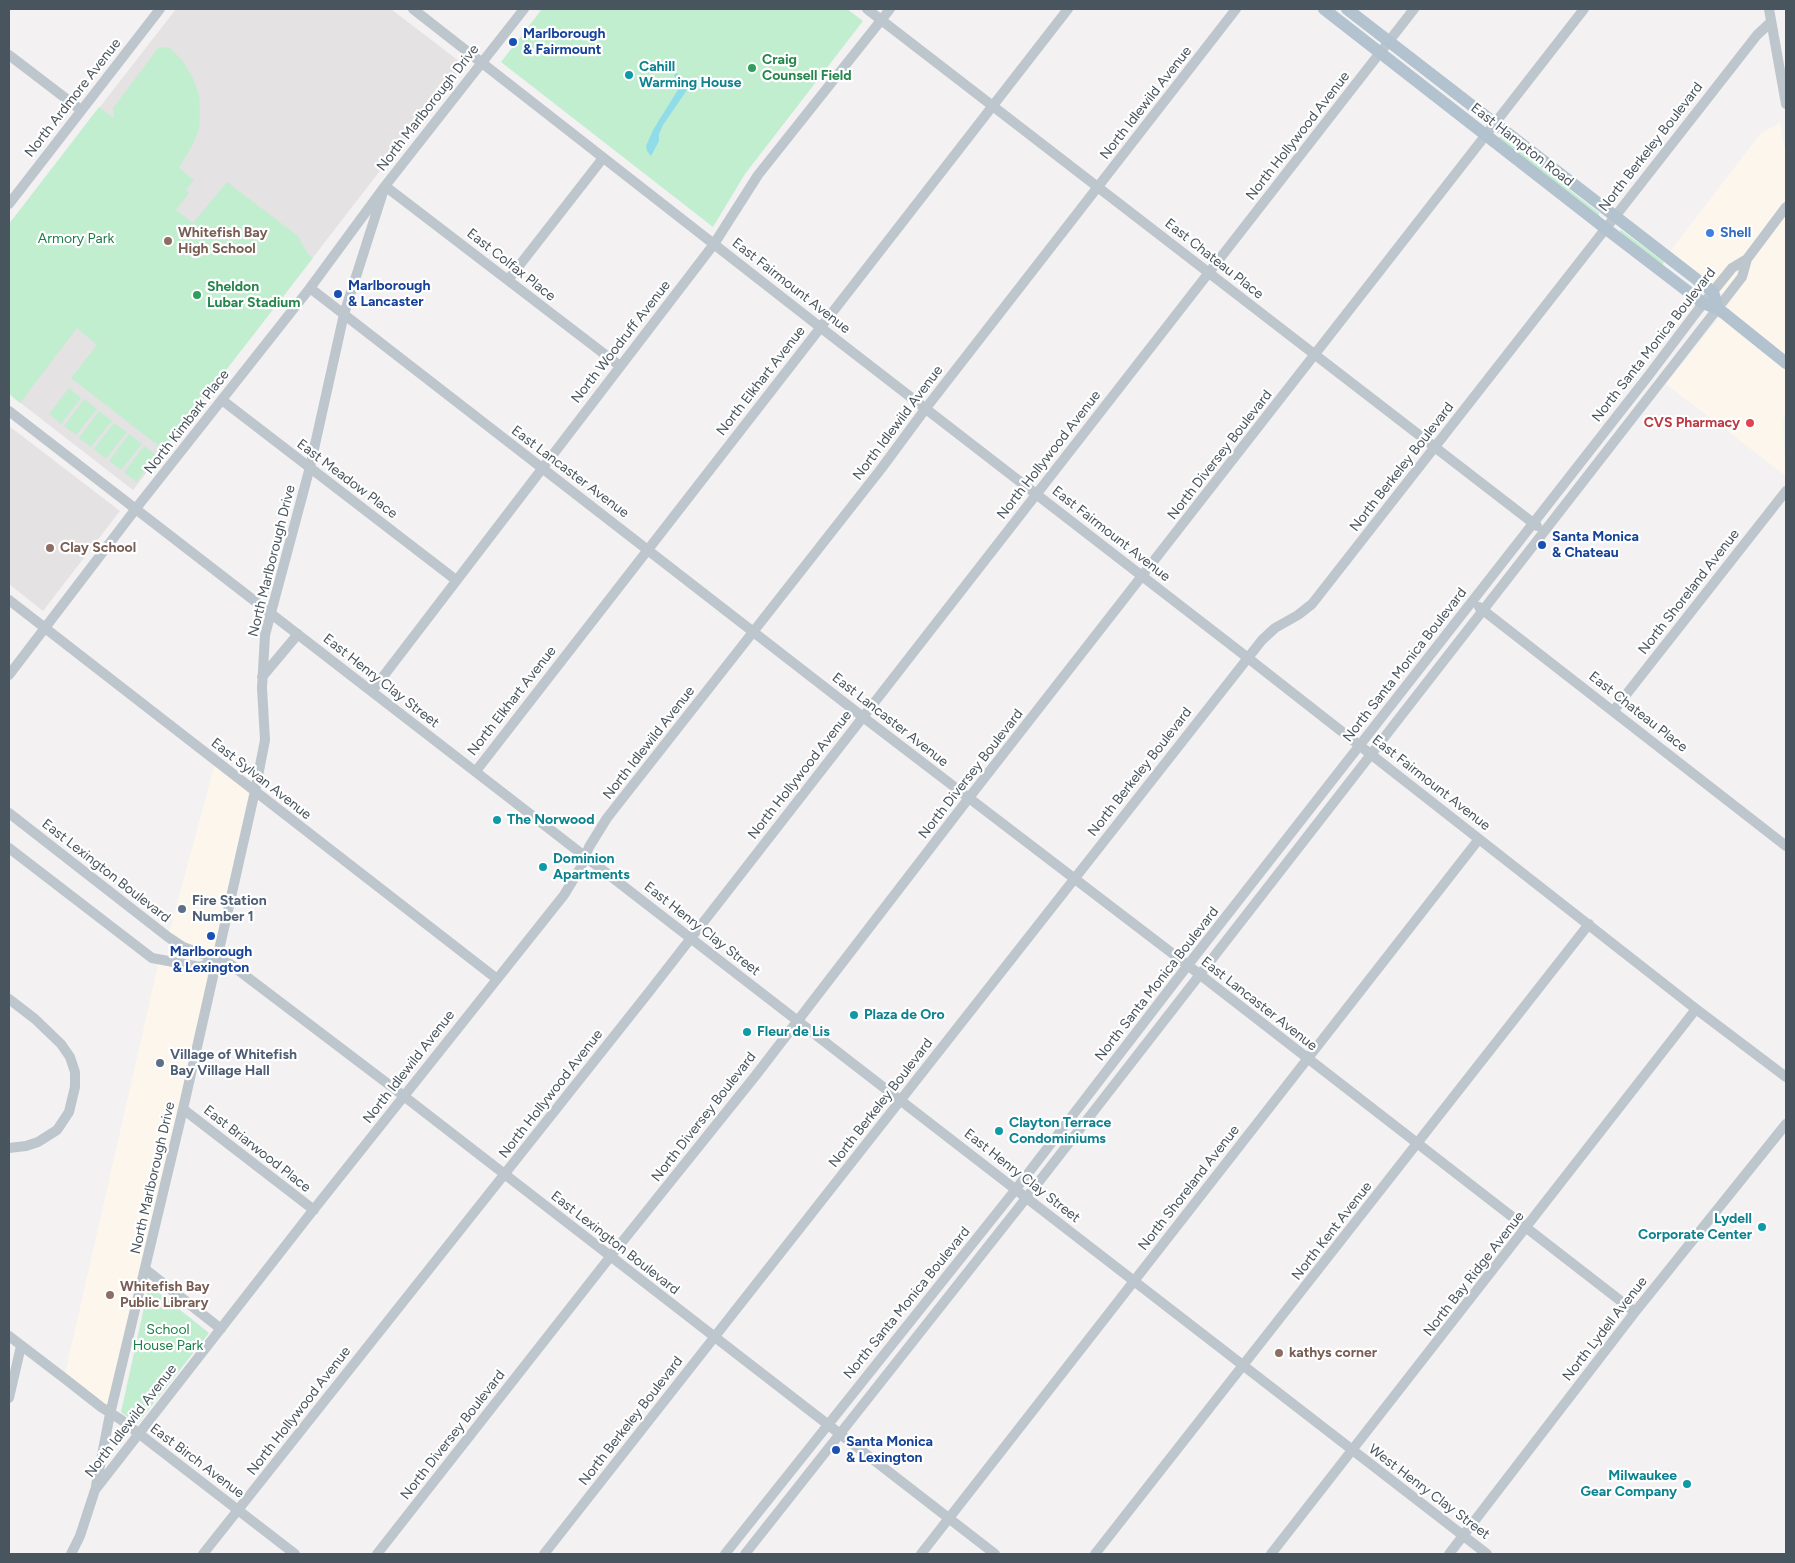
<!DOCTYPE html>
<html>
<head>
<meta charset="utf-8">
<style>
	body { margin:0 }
	#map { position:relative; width:1795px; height:1563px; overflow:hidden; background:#f3f1f1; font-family:Figtree,sans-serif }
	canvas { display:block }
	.frame { position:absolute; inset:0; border:10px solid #49555e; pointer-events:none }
</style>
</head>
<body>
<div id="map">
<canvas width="1795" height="1563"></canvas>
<div class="frame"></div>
</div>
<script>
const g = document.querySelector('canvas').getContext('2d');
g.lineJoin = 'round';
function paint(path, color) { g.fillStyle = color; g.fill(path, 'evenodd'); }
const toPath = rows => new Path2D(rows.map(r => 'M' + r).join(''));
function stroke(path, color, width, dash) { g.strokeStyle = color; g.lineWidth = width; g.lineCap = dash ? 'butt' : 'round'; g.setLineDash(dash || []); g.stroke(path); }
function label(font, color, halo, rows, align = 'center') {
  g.font = font + ' Figtree,sans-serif'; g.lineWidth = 4.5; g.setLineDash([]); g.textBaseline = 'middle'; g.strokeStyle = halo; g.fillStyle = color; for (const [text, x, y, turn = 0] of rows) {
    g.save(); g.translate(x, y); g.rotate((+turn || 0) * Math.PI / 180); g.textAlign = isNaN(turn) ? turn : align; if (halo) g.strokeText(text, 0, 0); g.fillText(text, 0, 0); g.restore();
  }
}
const commercial = toPath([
	[1780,123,1786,156,1786,406,1783,424,1786,476,1666,384,1732,301,1668,254,1761,133],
	[216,760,255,791,110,1414,64,1378,158,965,160,960,200,967,215,960,168,937]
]);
const education = toPath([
	[176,9,391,9,464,65,376,176,133,490,9,394,9,224],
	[9,426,120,511,43,611,9,584]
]);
const green = toPath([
	[542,9,847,9,863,21,745,174,713,227,501,62],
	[159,47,170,48,183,61,193,78,199,95,200,112,199,129,193,144,179,168,194,180,186,190,189,193,176,210,193,223,227,182,298,236,308,254,313,258,164,450,71,378,97,345,77,328,20,403,9,394,9,224,99,107,114,118,113,108],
	[1499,137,1502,137,1599,213,1599,216,1499,139],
	[1621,230,1664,262,1662,265,1619,231],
	[69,388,81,398,61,424,49,414],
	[84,399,97,409,76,435,64,426],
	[99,411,112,421,91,447,79,438],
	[114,423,127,432,106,459,94,449],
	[129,434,142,444,121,470,109,461],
	[144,446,157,456,136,482,124,472],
	[149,1285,209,1333,137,1424,121,1412]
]);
const water = toPath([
	[677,73,687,90,663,125,659,134,659,141,651,156,647,151,646,146,653,130,679,88,674,75]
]);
const minor = toPath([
	[413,9,820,327,1239,651,1696,1009,1786,1077],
	[867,9,1537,526],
	[1769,9,1786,104],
	[9,55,81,110],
	[9,204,160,9],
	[508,280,603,158],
	[310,288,863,717,1181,960,1635,1312],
	[222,400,456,580],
	[9,411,1487,1554],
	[9,600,497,979],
	[1479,607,1786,846],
	[9,675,141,502,310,288,385,186,620,366],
	[262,677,298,634],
	[372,691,714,244,758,175,890,9],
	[1614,710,1786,491],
	[476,771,1068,9],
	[9,813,168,937,183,947,230,964,396,1090,995,1554],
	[9,848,152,958,200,967,216,960],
	[9,999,35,1019,61,1044,70,1057,75,1072,75,1087,69,1112,57,1130,38,1142,26,1146,9,1148],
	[183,1109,314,1210],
	[145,1269,221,1329],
	[9,1336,64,1378,101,1407,120,1419,295,1554],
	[9,1398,21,1346],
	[96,1486,110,1414,183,1109,255,791,265,740,262,688,265,635,310,467,344,314,385,186,524,9],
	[71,1554,80,1536,95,1490,307,1218,564,895,581,867,589,847,607,818,881,469,926,408,1236,9],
	[203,1554,649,992,1414,9],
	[377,1554,610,1257,756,1075,975,790,1584,9],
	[544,1554,1262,640,1275,628,1298,615,1312,604,1757,35,1771,22],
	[725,1554,1016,1189,1188,965,1649,375,1698,310,1732,268,1747,259,1786,207],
	[745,1554,1027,1197,1742,277,1747,259],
	[921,1554,1479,839],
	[1095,1554,1589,924],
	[1271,1554,1696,1009],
	[1449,1554,1635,1312,1786,1124]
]);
const major = toPath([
	[1324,9,1605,228,1703,303,1718,309,1725,314,1786,363],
	[1347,9,1713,292,1718,309]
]);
const markers = [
	[513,42,5,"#1a4fb4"],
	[752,68,5,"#2e9e5b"],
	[629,75,5,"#0f9aa8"],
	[1710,233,5,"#3f7fe0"],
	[168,241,5,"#8d6e63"],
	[338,294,5,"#1a4fb4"],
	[197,295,5,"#2e9e5b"],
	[1750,423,5,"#e0444e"],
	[1542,545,5,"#1a4fb4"],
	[50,548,5,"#8d6e63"],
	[497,820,5,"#0f9aa8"],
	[543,867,5,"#0f9aa8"],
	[182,909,5,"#5c6f8a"],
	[211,936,5,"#1a4fb4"],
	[854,1015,5,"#0f9aa8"],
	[747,1032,5,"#0f9aa8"],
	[160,1063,5,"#5c6f8a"],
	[999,1131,5,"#0f9aa8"],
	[1762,1227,5,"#0f9aa8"],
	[110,1295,5,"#8d6e63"],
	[1279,1353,5,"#8d6e63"],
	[836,1450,5,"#1a4fb4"],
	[1687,1484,5,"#0f9aa8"]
];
const transitNames = [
	["Marlborough",523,34],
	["& Fairmount",523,50],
	["Marlborough",348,286],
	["& Lancaster",348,302],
	["Santa Monica",1552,537],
	["& Chateau",1552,553],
	["Marlborough",211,952,"center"],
	["& Lexington",211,968,"center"],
	["Santa Monica",846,1442],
	["& Lexington",846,1458]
];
const leisureNames = [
	["Craig",762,60],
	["Counsell Field",762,76],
	["Sheldon",207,287],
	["Lubar Stadium",207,303]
];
const cultureNames = [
	["Cahill",639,67],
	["Warming House",639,83],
	["The Norwood",507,820],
	["Dominion",553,859],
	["Apartments",553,875],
	["Plaza de Oro",864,1015],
	["Fleur de Lis",757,1032],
	["Clayton Terrace",1009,1123],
	["Condominiums",1009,1139],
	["Lydell",1752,1219,"right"],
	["Corporate Center",1752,1235,"right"],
	["Milwaukee",1677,1476,"right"],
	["Gear Company",1677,1492,"right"]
];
const streetNames = [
	["North Ardmore Avenue",73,98,-52],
	["North Idlewild Avenue",1146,103,-52],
	["North Marlborough Drive",428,108,-52],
	["North Hollywood Avenue",1298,136,-52],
	["East Hampton Road",1522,145,38],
	["North Berkeley Boulevard",1651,147,-52],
	["East Chateau Place",1214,259,38],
	["East Colfax Place",511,265,38],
	["East Fairmount Avenue",791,286,38],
	["North Woodruff Avenue",621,342,-52],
	["North Santa Monica Boulevard",1654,345,-52],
	["North Elkhart Avenue",761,381,-52],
	["North Kimbark Place",187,422,-52],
	["North Idlewild Avenue",898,423,-53],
	["North Hollywood Avenue",1049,455,-52],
	["North Diversey Boulevard",1220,455,-52],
	["North Berkeley Boulevard",1402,467,-52],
	["East Lancaster Avenue",570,472,37],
	["East Meadow Place",347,479,37],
	["East Fairmount Avenue",1111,534,38],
	["North Marlborough Drive",272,561,-76],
	["North Shoreland Avenue",1689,592,-52],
	["North Santa Monica Boulevard",1405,665,-52],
	["East Henry Clay Street",381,681,38],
	["North Elkhart Avenue",512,701,-52],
	["East Chateau Place",1638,712,38],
	["East Lancaster Avenue",890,720,38],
	["North Idlewild Avenue",649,743,-52],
	["North Berkeley Boulevard",1140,772,-52],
	["North Diversey Boulevard",971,774,-52],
	["North Hollywood Avenue",800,775,-52],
	["East Sylvan Avenue",261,779,38],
	["East Fairmount Avenue",1431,783,38],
	["East Lexington Boulevard",106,871,38],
	["East Henry Clay Street",702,929,38],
	["North Santa Monica Boulevard",1157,984,-52],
	["East Lancaster Avenue",1259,1004,38],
	["North Idlewild Avenue",409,1067,-52],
	["North Hollywood Avenue",551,1094,-52],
	["North Berkeley Boulevard",881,1103,-52],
	["North Diversey Boulevard",704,1117,-52],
	["East Briarwood Place",257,1149,38],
	["East Henry Clay Street",1022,1176,38],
	["North Marlborough Drive",153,1178,-77],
	["North Shoreland Avenue",1189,1188,-52],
	["North Kent Avenue",1332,1231,-52],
	["East Lexington Boulevard",615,1243,38],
	["North Bay Ridge Avenue",1474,1274,-52],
	["North Santa Monica Boulevard",907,1303,-51],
	["North Lydell Avenue",1605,1329,-52],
	["North Hollywood Avenue",299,1411,-52],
	["North Idlewild Avenue",131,1421,-52],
	["North Berkeley Boulevard",631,1421,-52],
	["North Diversey Boulevard",453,1435,-52],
	["East Birch Avenue",197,1461,37],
	["West Henry Clay Street",1429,1492,37]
];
const educationNames = [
	["Whitefish Bay",178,233],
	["High School",178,249],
	["Clay School",60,548],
	["Whitefish Bay",120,1287],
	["Public Library",120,1303],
	["kathys corner",1289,1353]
];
const shopNames = [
	["Shell",1720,233]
];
const parkNames = [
	["Armory Park",76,239],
	["School",168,1330],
	["House Park",168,1346]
];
const healthNames = [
	["CVS Pharmacy",1740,423]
];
const serviceNames = [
	["Fire Station",192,901],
	["Number 1",192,917],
	["Village of Whitefish",170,1055],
	["Bay Village Hall",170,1071]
];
paint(commercial, '#fcf6ec');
paint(education, '#e4e2e3');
paint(green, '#c2eed0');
paint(water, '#91dce9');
stroke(minor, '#bdc6cd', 10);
stroke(major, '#b2c2ce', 12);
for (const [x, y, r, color] of markers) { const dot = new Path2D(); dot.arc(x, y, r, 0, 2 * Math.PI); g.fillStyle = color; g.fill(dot); stroke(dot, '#fff', 2); }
label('bold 14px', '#164399', '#fff', transitNames, 'left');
label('bold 14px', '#27864d', '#fff', leisureNames, 'left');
label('bold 14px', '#0d838f', '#fff', cultureNames, 'left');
label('14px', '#49555e', '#fff', streetNames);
label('bold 14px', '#785e54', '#fff', educationNames, 'left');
label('bold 14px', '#366cbe', '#fff', shopNames, 'left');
label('14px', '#1b7e47', '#fff', parkNames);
label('bold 14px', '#be3a42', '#fff', healthNames, 'right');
label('bold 14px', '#4e5e75', '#fff', serviceNames, 'left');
</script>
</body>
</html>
